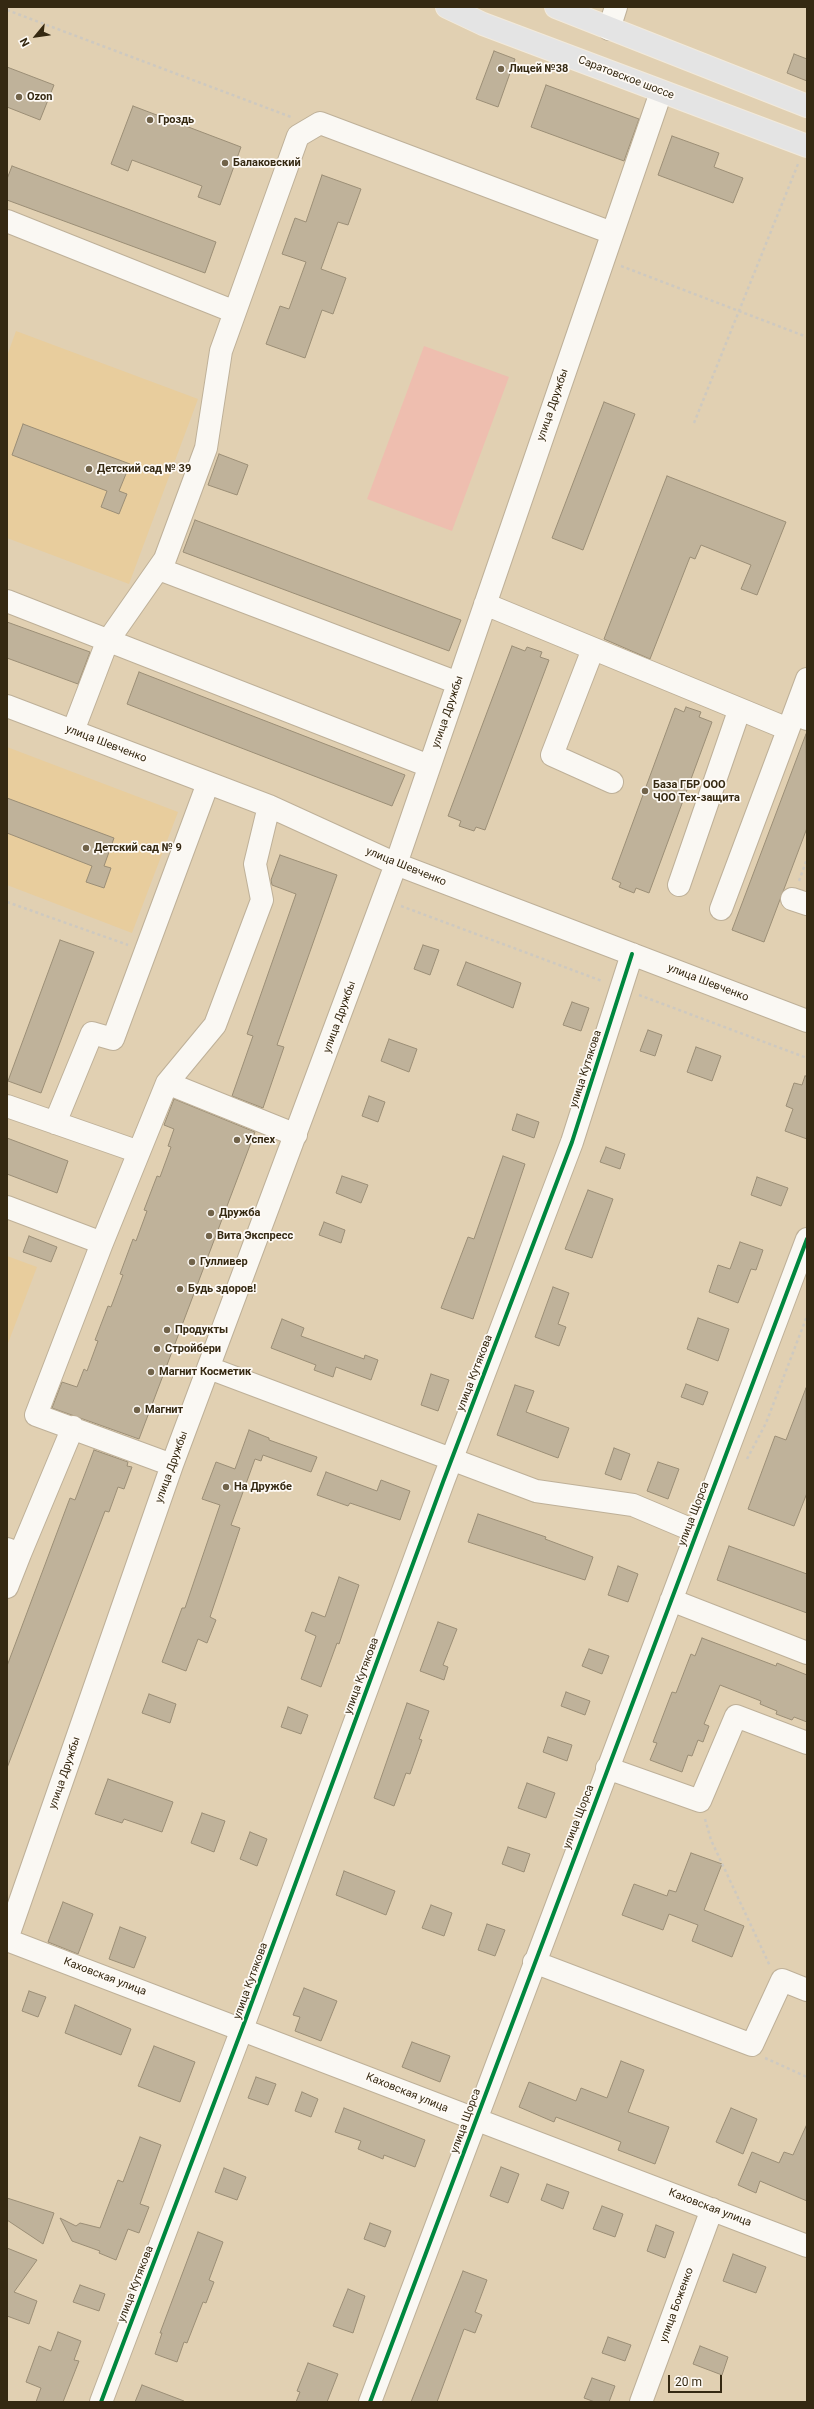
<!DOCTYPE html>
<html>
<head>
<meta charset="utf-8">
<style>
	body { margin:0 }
	#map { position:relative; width:814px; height:2409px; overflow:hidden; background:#e1d0b2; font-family:Roboto,sans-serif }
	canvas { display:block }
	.frame { position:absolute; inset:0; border:8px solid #352912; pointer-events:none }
	.north { position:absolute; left:16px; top:16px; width:40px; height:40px; -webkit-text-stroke:3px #fefaf5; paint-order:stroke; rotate:241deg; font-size:11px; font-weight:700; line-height:16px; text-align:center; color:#352912 }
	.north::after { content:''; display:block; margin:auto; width:14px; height:18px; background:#352912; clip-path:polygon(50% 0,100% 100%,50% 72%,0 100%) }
	.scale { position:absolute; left:668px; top:2375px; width:54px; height:18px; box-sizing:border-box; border:2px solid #352912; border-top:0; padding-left:5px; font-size:12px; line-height:14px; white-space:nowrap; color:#352912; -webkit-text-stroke:3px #fefaf5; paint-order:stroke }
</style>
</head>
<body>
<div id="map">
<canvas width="814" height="2409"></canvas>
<div class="frame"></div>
<div class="north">N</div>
<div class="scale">20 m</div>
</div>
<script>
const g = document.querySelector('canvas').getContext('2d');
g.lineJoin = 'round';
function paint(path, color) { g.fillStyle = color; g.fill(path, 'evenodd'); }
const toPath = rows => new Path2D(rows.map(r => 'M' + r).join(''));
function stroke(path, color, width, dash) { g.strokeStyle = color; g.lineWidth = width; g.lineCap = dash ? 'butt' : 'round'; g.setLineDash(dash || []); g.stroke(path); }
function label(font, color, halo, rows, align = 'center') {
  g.font = font + ' Roboto,sans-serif'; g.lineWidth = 3.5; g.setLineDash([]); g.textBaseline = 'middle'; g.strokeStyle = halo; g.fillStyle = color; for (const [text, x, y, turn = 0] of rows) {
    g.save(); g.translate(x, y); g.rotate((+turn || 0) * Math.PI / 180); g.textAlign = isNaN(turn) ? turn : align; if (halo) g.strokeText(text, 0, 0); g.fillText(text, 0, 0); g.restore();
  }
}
const built = toPath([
	[16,331,198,399,129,584,7,538,7,356],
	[7,747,178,812,132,933,7,885],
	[7,1256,37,1267,7,1346]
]);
const green = toPath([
	[424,346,509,377,452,531,367,499]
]);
const building = toPath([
	[494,51,515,59,498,107,476,99,494,51],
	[794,54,807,59,807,81,787,73,794,54],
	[7,67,54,85,40,120,7,107,7,67],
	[546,85,639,119,624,161,531,127,546,85],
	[133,106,241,147,220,205,198,197,202,186,132,160,128,171,111,164,133,106],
	[672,136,719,153,714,167,743,178,733,203,658,175,672,136],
	[12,166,216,242,205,273,7,200,7,179,12,166],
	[322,175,361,189,348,225,338,222,321,269,346,278,333,314,322,310,305,358,266,344,280,306,289,309,306,262,282,254,295,218,306,222,322,175],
	[604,402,635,414,583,550,552,538,604,402],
	[23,424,130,464,119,491,127,494,119,514,101,507,107,491,12,455,23,424],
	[219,454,248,465,237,495,208,485,219,454],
	[667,476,786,522,757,595,741,589,751,565,701,545,695,559,690,557,650,659,604,639,667,476],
	[195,520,461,620,449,651,183,552,195,520],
	[7,622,90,652,78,684,7,658,7,622],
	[512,646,525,651,527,647,542,652,540,657,549,660,485,830,476,827,474,831,459,826,461,821,448,816,512,646],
	[139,672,405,775,392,806,127,704,139,672],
	[686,707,701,712,699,717,712,722,649,893,636,888,634,893,619,887,621,883,612,879,675,708,684,712,686,707],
	[806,734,807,828,764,942,732,930,806,734],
	[7,798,114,838,104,866,111,868,104,888,86,882,92,866,7,833,7,798],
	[280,855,337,875,277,1045,284,1047,263,1108,232,1096,253,1036,247,1034,296,894,272,885,271,880,280,855],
	[60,940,94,952,41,1093,8,1081,60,940],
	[423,945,439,950,430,975,414,969,423,945],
	[466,962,521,983,513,1008,457,985,466,962],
	[572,1002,589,1008,581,1031,563,1025,572,1002],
	[648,1030,662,1035,655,1056,640,1051,648,1030],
	[389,1039,417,1049,409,1072,381,1061,389,1039],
	[696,1047,721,1056,712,1081,687,1072,696,1047],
	[805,1076,807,1076,807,1139,785,1131,793,1109,786,1106,794,1083,802,1085,805,1076],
	[369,1096,385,1102,378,1122,362,1116,369,1096],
	[174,1099,255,1132,139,1439,52,1408,62,1382,77,1387,84,1369,87,1371,98,1341,95,1340,108,1306,111,1307,123,1275,120,1274,133,1239,136,1241,147,1211,144,1210,157,1176,160,1177,171,1147,168,1146,174,1129,164,1125,174,1099],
	[517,1114,539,1122,534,1138,512,1130,517,1114],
	[7,1138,68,1161,57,1193,7,1174,7,1138],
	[606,1147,625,1154,620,1169,600,1162,606,1147],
	[503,1156,525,1164,473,1319,441,1308,468,1237,474,1239,503,1156],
	[342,1176,368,1185,361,1203,336,1193,342,1176],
	[757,1177,788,1188,781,1206,751,1195,757,1177],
	[588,1190,613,1199,592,1258,565,1249,588,1190],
	[324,1222,345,1230,341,1243,319,1235,324,1222],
	[29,1236,57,1247,51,1262,23,1252,29,1236],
	[740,1242,763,1250,756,1270,751,1269,738,1303,709,1292,718,1265,730,1269,740,1242],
	[553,1287,569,1293,558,1324,566,1327,559,1346,535,1337,553,1287],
	[698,1318,729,1329,718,1361,687,1349,698,1318],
	[282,1319,304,1328,301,1336,364,1359,365,1355,378,1360,371,1380,336,1367,333,1377,314,1370,316,1365,271,1348,282,1319],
	[431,1374,449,1380,438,1411,421,1405,431,1374],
	[686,1384,708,1392,703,1405,681,1397,686,1384],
	[515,1385,534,1391,526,1412,569,1428,558,1458,497,1435,515,1385],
	[806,1388,807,1493,794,1526,748,1509,775,1436,786,1440,806,1388],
	[249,1430,269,1438,269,1440,317,1457,311,1472,263,1455,261,1461,255,1459,231,1525,240,1528,210,1617,216,1620,207,1643,198,1639,186,1671,162,1662,182,1608,185,1608,220,1505,202,1499,216,1462,235,1469,249,1430],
	[614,1448,630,1454,621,1480,605,1474,614,1448],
	[94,1450,128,1462,127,1466,132,1467,124,1489,118,1487,109,1512,105,1511,7,1768,7,1666,70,1498,75,1500,94,1450],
	[658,1462,679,1469,668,1499,647,1491,658,1462],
	[326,1472,377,1491,381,1480,410,1491,400,1520,350,1503,348,1506,317,1495,326,1472],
	[478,1514,546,1537,545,1539,593,1557,585,1580,468,1542,478,1514],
	[729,1546,807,1574,807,1613,717,1580,729,1546],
	[618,1566,638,1574,628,1602,608,1595,618,1566],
	[339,1577,359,1585,339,1644,337,1643,321,1687,301,1679,316,1636,305,1631,312,1612,325,1617,339,1577],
	[438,1622,457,1629,443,1665,448,1667,444,1680,420,1671,438,1622],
	[702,1638,776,1666,777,1663,807,1675,807,1722,794,1717,792,1720,776,1714,777,1711,760,1704,761,1701,720,1685,704,1724,709,1726,703,1742,698,1740,692,1756,688,1755,682,1772,650,1760,657,1743,653,1742,672,1692,676,1693,691,1654,695,1656,702,1638],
	[589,1649,609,1656,602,1674,582,1666,589,1649],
	[566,1692,590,1701,585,1715,561,1706,566,1692],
	[149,1694,176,1704,170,1723,142,1713,149,1694],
	[407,1703,429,1711,419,1739,422,1740,410,1774,406,1773,394,1806,374,1798,407,1703],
	[288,1707,308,1715,301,1734,281,1727,288,1707],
	[548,1737,572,1745,567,1761,543,1752,548,1737],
	[108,1779,173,1802,162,1832,124,1819,122,1823,95,1814,108,1779],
	[527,1783,555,1793,546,1818,518,1808,527,1783],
	[202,1813,225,1821,214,1852,191,1843,202,1813],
	[250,1832,267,1839,257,1866,240,1859,250,1832],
	[508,1847,530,1854,524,1872,502,1864,508,1847],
	[691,1853,722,1864,704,1910,744,1926,732,1957,692,1941,698,1925,669,1914,663,1930,622,1915,634,1884,667,1896,669,1890,676,1892,691,1853],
	[344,1871,395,1891,386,1915,336,1895,344,1871],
	[63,1902,93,1914,78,1954,48,1942,63,1902],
	[431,1905,452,1913,444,1936,422,1928,431,1905],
	[487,1924,505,1930,495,1956,478,1950,487,1924],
	[120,1927,146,1937,134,1968,109,1959,120,1927],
	[304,1988,337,2001,321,2041,295,2031,300,2017,293,2015,304,1988],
	[29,1991,46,1997,38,2017,22,2011,29,1991],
	[75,2005,131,2029,121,2055,65,2033,75,2005],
	[412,2042,450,2056,440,2082,402,2067,412,2042],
	[154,2046,195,2062,180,2102,138,2086,154,2046],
	[621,2061,644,2070,628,2112,669,2127,655,2164,618,2150,621,2142,556,2117,554,2122,519,2107,529,2082,576,2101,581,2088,607,2098,621,2061],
	[256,2077,276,2084,268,2105,248,2098,256,2077],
	[302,2092,318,2099,311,2117,295,2111,302,2092],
	[344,2108,425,2140,415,2167,384,2155,383,2159,358,2149,361,2141,335,2132,344,2108],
	[731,2108,757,2119,743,2154,716,2142,731,2108],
	[807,2124,807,2201,760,2181,756,2193,738,2185,752,2152,779,2163,784,2152,793,2155,807,2124],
	[140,2137,161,2145,140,2204,149,2207,139,2233,128,2229,116,2260,99,2253,100,2251,72,2241,60,2218,76,2226,80,2223,100,2228,118,2180,123,2182,140,2137],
	[501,2167,519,2174,508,2203,490,2196,501,2167],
	[224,2168,246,2177,237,2200,215,2192,224,2168],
	[547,2184,569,2192,563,2209,541,2200,547,2184],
	[7,2198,54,2213,43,2244,7,2220,7,2198],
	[602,2206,623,2214,615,2237,593,2229,602,2206],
	[370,2223,391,2231,385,2247,364,2239,370,2223],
	[656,2225,674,2232,665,2258,647,2251,656,2225],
	[198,2232,223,2242,209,2280,214,2282,206,2303,203,2302,187,2343,184,2342,177,2362,155,2354,162,2333,160,2333,198,2232],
	[7,2248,37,2260,14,2292,37,2301,29,2324,7,2316,7,2248],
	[733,2254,766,2267,756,2293,723,2281,733,2254],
	[463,2271,487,2280,475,2312,482,2315,475,2333,464,2329,437,2402,411,2402,463,2271],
	[80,2285,105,2294,99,2311,73,2302,80,2285],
	[348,2289,365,2296,353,2333,333,2326,348,2289],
	[58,2332,81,2341,74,2360,79,2361,63,2402,36,2402,41,2388,26,2382,39,2346,51,2351,58,2332],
	[608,2337,631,2345,625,2361,602,2353,608,2337],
	[700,2346,728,2357,722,2375,693,2364,700,2346],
	[308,2363,338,2374,327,2402,296,2402,300,2392,297,2391,308,2363],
	[592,2378,615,2386,609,2402,595,2402,584,2398,592,2378],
	[142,2385,184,2401,183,2402,135,2402,142,2385]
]);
const path = toPath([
	[7,10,291,117],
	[621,266,807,337],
	[694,423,798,164],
	[799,881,807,859],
	[7,902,128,945],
	[401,906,602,981],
	[639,995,807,1058],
	[747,1459,766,1423,807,1316],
	[705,1819,711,1840,770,1966],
	[765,2058,807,2077]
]);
const minor = toPath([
	[609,29,616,7],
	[7,221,235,312],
	[159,569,458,683],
	[7,601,429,766],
	[485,604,788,729],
	[593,649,552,755,612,782],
	[7,706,269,806,396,864,807,1021],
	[794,714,807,679],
	[73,731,107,642,165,559,206,448,221,351,298,136,320,123,612,233],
	[679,885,739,711],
	[792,899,807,904],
	[721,909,794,714,807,719],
	[167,1083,296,1135],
	[7,1106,139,1152],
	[55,1123,92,1033,113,1039,208,783],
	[7,1207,102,1243,167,1083,215,1025,262,900,255,864,269,806],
	[102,1243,36,1415,172,1465],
	[209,1368,536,1491,633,1505,697,1532],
	[7,1549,20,1554,73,1427],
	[7,1587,20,1554],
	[671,1600,807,1653],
	[607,1768,700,1801,736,1716,807,1743],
	[7,1939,172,1465,396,864,661,92],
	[7,1940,807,2246],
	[534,1962,752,2045,782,1980,807,1990],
	[101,2402,242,2029,443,1482,572,1142,632,954],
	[370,2402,807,1239],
	[641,2402,712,2209]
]);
const major = toPath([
	[447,7,483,24,807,146],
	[556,7,807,106]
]);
const cycleway = toPath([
	[101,2402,242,2029,443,1482,572,1142,632,954],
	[370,2402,807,1239]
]);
const markers = [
	[501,69,4,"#71634a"],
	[19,97,4,"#71634a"],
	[150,120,4,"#71634a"],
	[225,163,4,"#71634a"],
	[89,469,4,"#71634a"],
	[645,791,4,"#71634a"],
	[86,848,4,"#71634a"],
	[237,1140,4,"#71634a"],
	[211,1213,4,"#71634a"],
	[209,1236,4,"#71634a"],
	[192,1262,4,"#71634a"],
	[180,1289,4,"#71634a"],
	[167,1330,4,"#71634a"],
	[157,1349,4,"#71634a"],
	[151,1372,4,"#71634a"],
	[137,1410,4,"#71634a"],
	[226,1487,4,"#71634a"]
];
const poiNames = [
	["Лицей №38",509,69],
	["Ozon",27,97],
	["Гроздь",158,120],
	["Балаковский",233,163],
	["Детский сад № 39",97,469],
	["База ГБР ООО",653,785],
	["ЧОО Тех-защита",653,798],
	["Детский сад № 9",94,848],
	["Успех",245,1140],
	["Дружба",219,1213],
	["Вита Экспресс",217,1236],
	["Гулливер",200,1262],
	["Будь здоров!",188,1289],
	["Продукты",175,1330],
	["Стройбери",165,1349],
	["Магнит Косметик",159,1372],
	["Магнит",145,1410],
	["На Дружбе",234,1487]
];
const streetNames = [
	["Саратовское шоссе",626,78,21],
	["улица Дружбы",553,405,-71],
	["улица Дружбы",448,712,-71],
	["улица Шевченко",106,744,21],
	["улица Шевченко",406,867,22],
	["улица Шевченко",708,983,21],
	["улица Дружбы",340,1017,-70],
	["улица Кутякова",586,1069,-72],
	["улица Кутякова",475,1373,-69],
	["улица Дружбы",172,1467,-70],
	["улица Щорса",694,1514,-69],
	["улица Кутякова",362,1676,-70],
	["улица Дружбы",65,1773,-71],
	["улица Щорса",579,1817,-69],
	["Каховская улица",105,1977,21],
	["улица Кутякова",251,1981,-70],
	["Каховская улица",407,2093,22],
	["улица Щорса",466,2121,-70],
	["Каховская улица",710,2208,21],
	["улица Кутякова",136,2284,-69],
	["улица Боженко",677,2305,-70]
];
paint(built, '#e8cd9d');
paint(green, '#eebeaf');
paint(building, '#bfb29a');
stroke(building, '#9b8e76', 1);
stroke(minor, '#beb098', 24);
stroke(major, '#f2eadc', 24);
stroke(path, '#cec9c0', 2.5, [3, 3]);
stroke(minor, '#faf8f3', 22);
stroke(major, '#e4e4e4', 22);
stroke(cycleway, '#00873e', 4);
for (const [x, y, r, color] of markers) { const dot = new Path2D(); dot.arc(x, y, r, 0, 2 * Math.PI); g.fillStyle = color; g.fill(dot); stroke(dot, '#fefaf5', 1.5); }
label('bold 11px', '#352912', '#fefaf5', poiNames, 'left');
label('11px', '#352912', '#fefaf5', streetNames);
</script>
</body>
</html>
